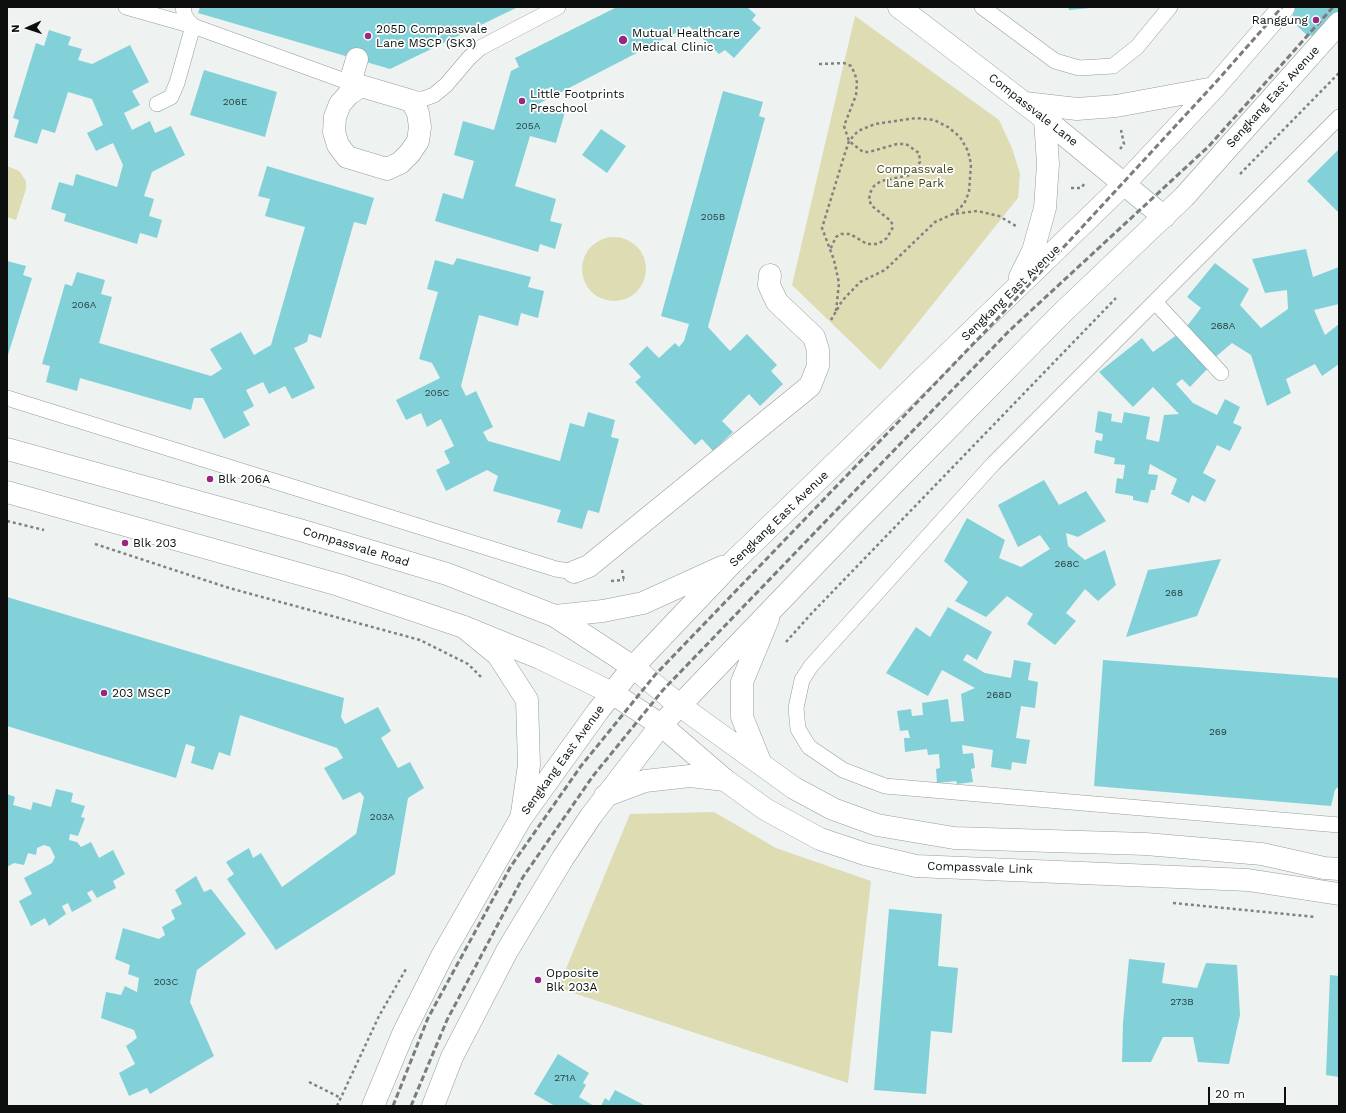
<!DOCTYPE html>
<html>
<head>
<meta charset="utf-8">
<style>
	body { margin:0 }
	#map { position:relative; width:1346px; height:1113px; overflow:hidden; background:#eef2f1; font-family:"Work Sans",sans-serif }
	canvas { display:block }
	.frame { position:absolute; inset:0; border:8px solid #0d0e0e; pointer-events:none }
	.north { position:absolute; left:8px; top:8px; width:40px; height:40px; -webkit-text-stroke:3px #fdfffe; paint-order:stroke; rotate:267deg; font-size:11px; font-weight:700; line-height:16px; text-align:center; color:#0d0e0e }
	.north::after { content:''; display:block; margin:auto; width:14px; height:18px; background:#0d0e0e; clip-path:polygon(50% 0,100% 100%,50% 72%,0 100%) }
	.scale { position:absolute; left:1208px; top:1087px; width:78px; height:18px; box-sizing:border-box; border:2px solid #0d0e0e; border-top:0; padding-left:5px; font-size:12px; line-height:14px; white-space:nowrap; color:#0d0e0e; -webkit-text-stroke:3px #fdfffe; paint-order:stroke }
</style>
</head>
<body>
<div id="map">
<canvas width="1346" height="1113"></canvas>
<div class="frame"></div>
<div class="north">N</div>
<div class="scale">20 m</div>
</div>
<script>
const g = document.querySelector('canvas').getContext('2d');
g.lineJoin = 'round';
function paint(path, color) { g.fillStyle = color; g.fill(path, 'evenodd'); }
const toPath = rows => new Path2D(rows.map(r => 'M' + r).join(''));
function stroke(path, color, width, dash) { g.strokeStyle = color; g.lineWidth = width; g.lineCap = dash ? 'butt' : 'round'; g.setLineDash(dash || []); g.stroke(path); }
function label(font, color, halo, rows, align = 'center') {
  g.font = font + ' "Work Sans",sans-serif'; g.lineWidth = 3.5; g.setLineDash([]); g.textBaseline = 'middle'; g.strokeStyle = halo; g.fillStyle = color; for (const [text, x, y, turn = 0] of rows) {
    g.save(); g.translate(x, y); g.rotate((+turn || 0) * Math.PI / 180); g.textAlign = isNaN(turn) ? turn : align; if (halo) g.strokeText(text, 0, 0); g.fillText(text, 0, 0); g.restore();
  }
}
const green = toPath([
	[855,16,999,120,1012,148,1020,174,1018,198,880,370,792,285],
	[7,166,19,171,26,181,26,189,16,220,7,217],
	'582 269a32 32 0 1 1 64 0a32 32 0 1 1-64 0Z',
	[714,812,776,848,871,881,848,1083,558,988,630,814]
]);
const building = toPath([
	[200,7,518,7,390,69,198,13],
	[617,7,747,7,756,15,752,20,761,28,734,58,725,50,719,54,689,26,538,104,565,112,556,143,530,136,515,186,556,199,550,221,562,224,555,249,540,244,538,252,435,221,443,193,463,199,474,161,454,155,463,121,494,130,511,71,519,67,515,58],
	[1068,7,1089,7,1089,8,1069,10],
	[1293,7,1339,7,1339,23,1314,36,1307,35,1296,25,1293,18],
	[49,30,71,37,68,45,82,49,78,60,92,64,130,45,149,82,132,91,140,105,124,113,132,130,150,121,155,133,171,126,185,155,152,172,144,196,154,199,149,216,162,220,157,238,140,233,137,244,64,221,66,214,51,209,59,182,73,186,76,174,117,187,123,165,113,143,96,151,87,133,103,125,92,99,68,92,55,133,42,129,37,144,14,137,19,120,13,118,36,43,44,46],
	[204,70,277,92,265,137,190,115],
	[723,91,763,102,759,116,765,118,708,327,730,351,747,334,777,365,771,371,783,384,760,406,749,394,722,421,733,432,713,451,702,439,695,445,635,382,641,377,629,364,647,346,659,358,675,343,679,347,684,341,689,324,661,316],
	[601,129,626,146,607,173,582,155],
	[1339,149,1339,213,1307,181],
	[267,166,374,198,366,225,354,222,321,338,309,334,307,342,294,348,315,388,292,399,285,386,269,394,263,382,246,390,254,406,243,412,250,425,224,439,203,398,194,398,191,410,80,378,77,391,46,382,50,366,42,364,65,284,72,286,77,272,105,280,101,294,112,297,99,343,211,376,222,369,210,349,241,332,254,355,271,345,305,227,265,216,270,199,258,196],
	[1306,249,1313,277,1339,267,1339,304,1314,310,1325,335,1339,324,1339,364,1322,376,1315,364,1286,379,1291,393,1267,406,1251,355,1232,343,1212,360,1184,330,1201,308,1187,297,1215,263,1249,289,1240,305,1261,328,1288,309,1287,290,1265,293,1252,259],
	[457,258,531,277,528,287,544,291,538,318,521,313,518,326,479,315,461,386,466,396,476,391,493,427,483,432,488,441,560,461,570,423,584,427,588,412,615,420,611,437,619,439,599,513,588,510,582,529,557,522,561,510,493,491,498,476,487,470,446,491,436,470,450,463,444,451,454,446,441,419,427,427,421,413,406,420,396,400,440,378,432,363,419,359,438,292,427,289,435,260,453,265],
	[7,261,26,266,23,275,32,278,7,358],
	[1181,332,1211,365,1190,387,1182,379,1176,384,1193,403,1217,415,1225,399,1240,407,1233,423,1242,427,1230,451,1217,445,1203,473,1216,480,1205,502,1192,495,1189,503,1171,494,1177,479,1150,464,1148,474,1158,475,1155,490,1151,490,1148,503,1133,500,1133,496,1115,493,1117,478,1123,479,1125,465,1114,464,1115,458,1094,453,1096,440,1102,441,1103,434,1095,432,1098,411,1112,414,1111,421,1122,423,1124,412,1150,417,1146,439,1159,442,1164,415,1179,414,1153,387,1133,407,1099,372,1142,338,1153,352],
	[1044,480,1059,505,1086,491,1106,521,1078,537,1066,533,1068,546,1085,560,1105,550,1116,585,1098,601,1085,589,1066,613,1076,621,1055,645,1027,624,1033,614,1007,596,986,617,955,601,968,582,944,561,967,518,1005,540,999,558,1021,567,1050,549,1040,535,1018,547,998,505],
	[1221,559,1197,616,1126,637,1148,570],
	[7,597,344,698,341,717,345,724,378,707,391,731,381,738,398,768,410,762,424,788,408,798,395,874,276,950,227,879,234,874,226,862,249,848,253,858,261,853,282,887,356,834,364,797,360,792,343,800,324,768,343,758,337,748,240,715,230,756,219,752,213,770,191,763,195,747,186,744,176,778,7,726],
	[948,607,992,632,977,660,967,654,963,660,985,673,1011,678,1014,660,1031,663,1028,680,1038,682,1035,708,1021,706,1016,738,1030,740,1026,764,1012,762,1011,770,991,767,993,750,962,745,963,754,973,753,975,768,971,769,973,782,957,784,956,781,937,783,936,769,940,768,939,754,928,755,927,749,905,752,904,738,910,738,908,730,900,731,897,711,911,709,912,716,923,715,922,703,948,699,951,722,964,721,961,694,975,688,942,670,928,696,886,673,916,627,930,637],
	[1103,660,1339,678,1339,786,1335,790,1331,806,1094,786],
	[56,789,73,793,71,802,85,806,81,817,85,818,78,836,70,834,69,840,77,842,81,847,91,842,99,858,113,850,125,874,113,881,116,888,97,898,92,890,87,893,92,901,72,912,68,903,62,906,66,914,49,926,45,918,31,926,19,901,32,894,24,878,52,863,55,857,50,847,44,845,37,848,36,855,28,853,24,865,14,863,7,867,7,794,15,797,13,805,31,810,33,802,51,807],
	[196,876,204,892,211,889,246,934,197,970,190,1002,214,1056,150,1094,147,1088,129,1096,119,1073,135,1064,126,1046,137,1038,134,1030,101,1018,106,992,121,995,125,986,137,992,139,978,128,974,130,965,115,959,123,928,159,939,165,935,162,927,175,919,171,910,182,904,175,890],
	[889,909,942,914,938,966,958,968,952,1033,931,1031,926,1094,874,1090],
	[1129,959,1165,963,1162,983,1197,988,1206,963,1237,965,1240,1015,1229,1064,1198,1062,1193,1037,1163,1037,1151,1062,1122,1062,1123,1023],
	[1330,975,1339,976,1339,1077,1326,1075],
	[558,1054,589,1073,583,1083,586,1085,579,1097,594,1106,555,1106,534,1094],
	[615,1090,646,1106,601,1106,605,1098,609,1101]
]);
const path = toPath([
	[819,64,844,63,851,66,855,74,857,83,856,95,844,126,849,141,863,152,869,152,897,144,906,144,919,153,920,162,910,175,881,181,874,186,870,193,869,200,872,206,891,221,893,227,887,238,878,244,867,244,850,234,841,234,836,237,830,250],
	[1120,149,1124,144,1121,130],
	[1240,174,1339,73],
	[1071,188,1081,188,1085,183],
	[836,311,839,283,834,260,822,228,845,153,849,141,858,131,875,124,916,118,934,120,948,127,960,137,968,151,971,164,969,192,964,204,953,214],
	[831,320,842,301,860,282,885,270,935,222,953,214,977,211,999,216,1016,226],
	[7,521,44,530],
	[95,544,229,588,420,640,468,664,481,677],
	[622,570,624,581],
	[611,581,624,580],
	[786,642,811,614,1116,298],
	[1173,903,1316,917],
	[309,1082,341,1098],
	[337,1106,379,1016,406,969]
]);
const service = toPath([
	[126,7,193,26,177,83,171,97,157,104],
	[183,7,185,17,193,26,359,86],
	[982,7,1055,61,1079,68,1113,66,1137,47,1170,7],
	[412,101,423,99,434,95,446,85,469,58,480,48,558,7],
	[1339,117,993,464,811,666,802,680,796,708,798,729,809,747,843,770,885,786,1339,825],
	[1155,302,1221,373],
	[7,398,556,569,574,572]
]);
const minor = toPath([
	[899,7,1045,119,1164,217],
	[350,83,357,59],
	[361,86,412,101,418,113,420,127,418,141,410,153,400,163,387,169,347,157,338,145,334,132,335,117,340,104,349,94,361,86],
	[574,572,589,566,810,386,818,366,818,350,814,337,777,302,769,285,770,275],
	[679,705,794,788,833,809,877,825,954,838,1146,844,1262,854,1324,868,1339,869],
	[661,725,725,780,765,809,820,839,865,854,916,866,1248,880,1339,894]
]);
const tertiary = toPath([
	[7,449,300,530,447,574,555,616,633,667,679,705],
	[7,492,339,585,464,627,540,658,612,693,661,725]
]);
const secondary = toPath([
	[1025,103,1077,109,1116,106,1214,88],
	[1020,277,1033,251,1045,208,1048,164,1045,119],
	[555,616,603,611,643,603,722,567],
	[464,627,498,655,527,700,529,765,522,813],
	[761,764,742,717,742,682,768,619],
	[605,796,645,781,690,776,725,780],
	[373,1106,403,1034,442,956,521,818,598,711,633,667,733,562,1125,183,1214,88,1284,7],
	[433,1106,452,1057,507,951,563,858,591,816,661,725,853,525,1062,313,1184,197,1339,23]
]);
const rail = toPath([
	[393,1106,428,1018,511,866,581,766,655,675,1001,315,1216,82,1282,7],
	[411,1106,447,1020,523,877,593,776,663,690,1009,331,1209,146,1333,7]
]);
const markers = [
	[1316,20,4,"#982684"],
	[368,36,4,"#982684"],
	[623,40,5,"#982684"],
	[522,101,4,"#982684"],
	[210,479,4,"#982684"],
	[125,543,4,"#982684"],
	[104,693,4,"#982684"],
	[538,980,4,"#982684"]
];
const numberNames = [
	["206E",235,102],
	["205A",528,126],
	["205B",713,217],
	["206A",84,305],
	["268A",1223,326],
	["205C",437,393],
	["268C",1067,564],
	["268",1174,593],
	["268D",999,695],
	["269",1218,732],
	["203A",382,817],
	["203C",166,982],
	["273B",1182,1002],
	["271A",565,1078]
];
const poiNames = [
	["Ranggung",1308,20,"right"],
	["205D Compassvale",376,29],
	["Lane MSCP (SK3)",376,43],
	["Mutual Healthcare",632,33],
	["Medical Clinic",632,47],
	["Little Footprints",530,94],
	["Preschool",530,108],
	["Blk 206A",218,479],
	["Blk 203",133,543],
	["203 MSCP",112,693],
	["Opposite",546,973],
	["Blk 203A",546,987]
];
const streetNames = [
	["Sengkang East Avenue",1273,97,-48],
	["Compassvale Lane",1033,110,38],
	["Sengkang East Avenue",1011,293,-44],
	["Sengkang East Avenue",779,519,-44],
	["Compassvale Road",356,547,17],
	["Sengkang East Avenue",563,760,-54],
	["Compassvale Link",980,868,2]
];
const parkNames = [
	["Compassvale",915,169],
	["Lane Park",915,183]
];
paint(green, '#dedcb3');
paint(building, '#82d1d9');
stroke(service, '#989c9b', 16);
stroke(minor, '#989c9b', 23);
stroke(tertiary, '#989c9b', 23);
stroke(secondary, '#989c9b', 23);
stroke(path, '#7f8281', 2.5, [3, 3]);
stroke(service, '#fff', 15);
stroke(minor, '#fff', 22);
stroke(tertiary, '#fff', 22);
stroke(secondary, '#fff', 22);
stroke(rail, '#7b7d7d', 3, [6, 3]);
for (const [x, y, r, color] of markers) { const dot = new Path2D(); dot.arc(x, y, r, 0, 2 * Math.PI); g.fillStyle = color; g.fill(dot); stroke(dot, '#fdfffe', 1.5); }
label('10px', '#2a3f41', null, numberNames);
label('12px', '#0d0e0e', '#fdfffe', poiNames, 'left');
label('12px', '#0d0e0e', '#fdfffe', streetNames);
label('12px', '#484517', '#fdfffe', parkNames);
</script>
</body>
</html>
